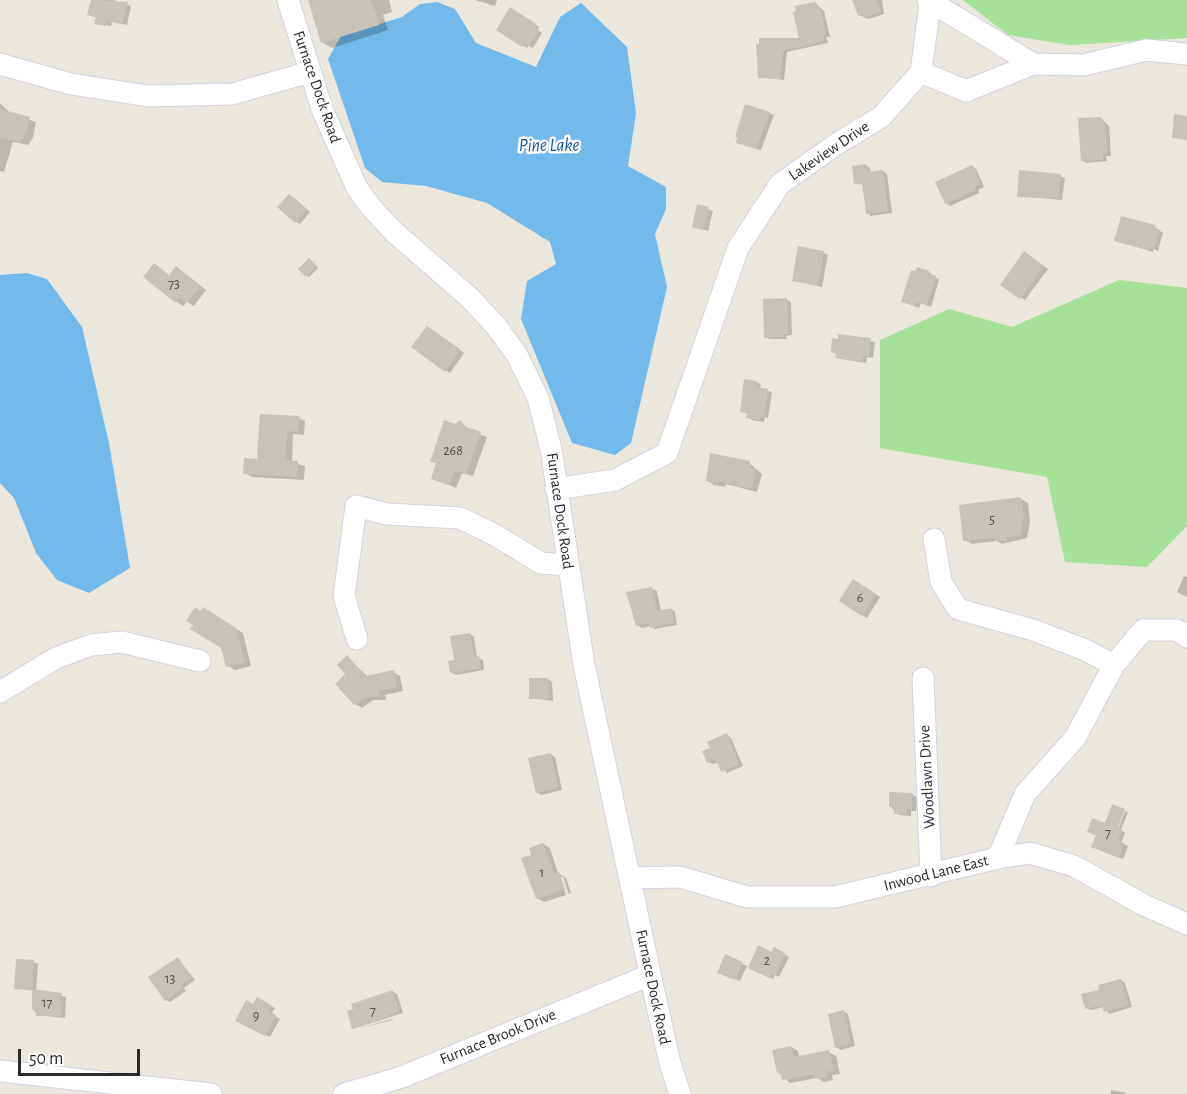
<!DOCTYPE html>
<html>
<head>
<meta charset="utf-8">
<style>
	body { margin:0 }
	#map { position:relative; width:1187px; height:1094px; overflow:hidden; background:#ebe7dc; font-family:"Alegreya Sans",sans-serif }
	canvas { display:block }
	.scale { position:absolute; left:18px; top:1049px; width:122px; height:27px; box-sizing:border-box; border:3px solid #2a2a2a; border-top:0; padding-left:8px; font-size:18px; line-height:21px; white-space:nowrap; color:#2a2a2a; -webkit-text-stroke:4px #fff; paint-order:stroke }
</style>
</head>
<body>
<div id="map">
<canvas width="1187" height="1094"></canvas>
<div class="scale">50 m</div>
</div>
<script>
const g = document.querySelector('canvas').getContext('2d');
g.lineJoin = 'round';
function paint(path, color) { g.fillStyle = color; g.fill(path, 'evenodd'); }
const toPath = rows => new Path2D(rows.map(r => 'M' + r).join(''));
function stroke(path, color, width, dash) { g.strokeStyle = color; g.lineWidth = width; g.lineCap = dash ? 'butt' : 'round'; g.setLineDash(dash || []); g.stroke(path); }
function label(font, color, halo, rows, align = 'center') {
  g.font = font + ' "Alegreya Sans",sans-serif'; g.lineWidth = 5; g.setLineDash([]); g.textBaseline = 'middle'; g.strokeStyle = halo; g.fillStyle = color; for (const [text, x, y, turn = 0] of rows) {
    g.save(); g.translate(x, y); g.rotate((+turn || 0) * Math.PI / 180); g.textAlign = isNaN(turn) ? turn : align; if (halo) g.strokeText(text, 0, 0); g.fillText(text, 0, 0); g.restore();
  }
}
const green = toPath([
	[963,0,1187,0,1187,38,1070,45,1008,35],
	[1119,280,1187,288,1187,526,1147,567,1065,562,1047,477,880,448,880,340,949,309,1012,327]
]);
const water = toPath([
	[437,2,455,9,476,43,536,67,560,17,581,3,627,47,636,113,628,166,666,187,666,209,655,234,667,287,631,443,615,455,572,443,521,319,527,281,556,264,550,242,487,203,426,186,382,182,365,168,328,59,341,36,402,17,420,4],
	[27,273,47,279,82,327,109,443,130,568,89,593,57,580,36,553,14,498,0,483,0,275]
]);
const shadow = toPath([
	[92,0,113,0,131,6,127,25,112,22,111,26,99,23,97,18,89,15],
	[310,0,389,0,392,12,383,15,388,30,332,48,322,42],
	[475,0,497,0,495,6],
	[855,0,882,0,884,14,869,19,859,15],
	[815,3,824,11,830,37,826,37,828,43,787,52,784,80,759,77,758,46,801,40],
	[510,9,539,27,537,30,542,33,533,48,528,46,527,48,498,30],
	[0,103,10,113,36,122,33,138,28,145,13,142,4,172,0,171],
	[769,113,774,115,761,150,742,144],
	[1101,118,1109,126,1111,156,1106,156,1107,161,1086,163,1082,160],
	[866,166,870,168,871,173,883,171,887,174,892,213,871,216,867,213,863,185,855,183],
	[972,166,976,169,984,187,978,190,979,193,950,206,946,203],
	[1060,176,1065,178,1062,200,1018,196],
	[294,198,310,212,300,224,296,222],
	[698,206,713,211,708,231,693,227],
	[1155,227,1163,233,1158,251,1153,249,1153,252,1120,242],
	[824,253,828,255,822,287,793,280],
	[1029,256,1048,269,1025,300,1002,285],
	[310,260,318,268,309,277,300,269],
	[183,272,206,290,194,306,187,302,183,306,177,302,170,276],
	[929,272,939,280,931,307,921,303,919,308,903,302],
	[787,300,791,302,792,335,786,336,787,339,770,339,765,337],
	[432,330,464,353,450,373,445,370],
	[840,335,875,342,873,358,867,357,866,363,837,358,837,354,832,351],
	[757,382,761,385,760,389,772,392,768,418,765,417,764,422,752,420,748,417,748,414,741,411],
	[298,418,305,421,304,435,293,434,292,462,305,466,304,480,252,477,245,473],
	[461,422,469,430,487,437,473,476,462,473,456,488,432,478,437,464,432,461],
	[749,463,762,474,757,492,726,484,725,487,714,485,708,481],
	[1021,499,1028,503,1030,522,1027,538,1002,544,997,541,972,544,965,540],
	[1184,576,1187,577,1187,597,1177,592],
	[854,581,880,597,867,618,841,601],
	[652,589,657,591,661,611,671,609,675,612,677,625,655,629,651,626,642,628,637,625],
	[203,609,243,633,251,666,235,670,228,666,223,647,201,612],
	[470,634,474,637,477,657,483,660,484,670,456,675,451,672],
	[347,657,368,677,393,672,400,676,403,691,385,695,386,700,373,700,362,708,355,704,337,684,347,674],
	[548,679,552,682,553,701,531,698],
	[727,735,731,738,743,766,727,773,719,762,713,764,708,762,712,748],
	[551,755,555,757,562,790,541,795,537,792],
	[912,795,917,797,916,811,911,811,911,816,899,815,890,806],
	[1125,811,1128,812,1121,830,1125,833,1121,843,1128,846,1123,859,1097,849,1114,834,1116,835],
	[543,844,550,848,558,873,566,878,571,893,569,894,563,877,560,877,566,895,544,902,537,898,533,856],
	[775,949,789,957,779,977,775,975,773,979,754,970],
	[726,956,747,966,740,981,723,974],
	[178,959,195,980,184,988,186,991,170,1002,166,1000],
	[34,962,38,964,36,991,66,997,65,1018,37,1015,33,1009,34,991,16,988],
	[1121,980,1125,983,1132,1007,1109,1014,1104,1007,1091,1010,1087,1008,1101,991],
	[393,992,397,994,403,1013,354,1028,349,1012,354,1010,353,1005],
	[257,999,275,1008,271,1014,280,1019,270,1037,237,1020,254,1006],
	[843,1011,848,1014,855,1046,841,1050,836,1047],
	[392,1019,393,1020,356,1029],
	[791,1047,798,1051,799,1057,829,1052,836,1056,840,1074,832,1075,833,1080,824,1082,817,1078,790,1083,778,1072],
	[1111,1090,1123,1092,1127,1094,1111,1094]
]);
const building = toPath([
	[91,0,128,2,122,24,107,21,106,26,94,24,96,17,87,15],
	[308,0,371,0,379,25,321,43],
	[852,0,877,0,881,12,864,18,863,14,858,16],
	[815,2,817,7,820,7,826,35,823,36,824,41,783,51,780,79,758,78,756,44,759,44,759,38,799,38,793,12,796,11,795,6],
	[510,7,536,24,534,27,539,30,528,47,523,44,522,47,496,30],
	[745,104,770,112,756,149,736,143,737,137,735,137],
	[0,109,30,117,26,134,24,134,21,142,0,138],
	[1174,114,1187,116,1187,140,1172,138],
	[1101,117,1102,122,1105,122,1107,154,1103,154,1103,160,1081,161,1078,118],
	[866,164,867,172,883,170,888,211,866,214,862,183,854,184,852,166],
	[972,165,981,184,974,188,975,190,945,204,935,182],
	[1019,170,1061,174,1058,198,1017,197],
	[289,194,307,209,295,223,277,207],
	[697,204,709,207,704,230,692,227],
	[1121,216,1155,225,1155,228,1160,230,1154,249,1149,248,1148,250,1114,241],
	[798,246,824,251,818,286,792,281],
	[1024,251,1044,266,1020,299,1000,285],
	[309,258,317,266,306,277,298,269],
	[154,263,169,275,176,266,201,286,188,301,186,303,180,298,176,303,143,277],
	[917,267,929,271,929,274,936,276,927,305,916,302,915,306,901,302,911,270,916,271],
	[787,298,788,334,783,334,783,337,764,338,763,299],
	[427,326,460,349,445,372,411,347],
	[838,334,871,338,869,356,863,356,862,362,835,358,836,353,831,352,832,338,838,339],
	[744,379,757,381,756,387,768,389,764,417,760,416,760,420,746,418,747,413,740,412],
	[260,414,299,416,298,432,287,431,285,460,298,461,297,477,243,474,244,458,257,459],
	[444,420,455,424,460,420,464,426,481,432,466,474,455,470,449,485,431,479,436,463,430,462],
	[710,453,750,461,749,468,756,469,751,489,719,481,718,484,706,481],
	[1021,497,1024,519,1022,519,1021,535,1006,537,1007,540,994,541,994,538,963,541,959,505],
	[853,579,876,594,862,616,839,601],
	[652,587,657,611,671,608,674,623,650,628,649,623,636,626,626,592],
	[195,607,200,611,203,607,236,628,245,662,226,667,221,648,190,629,193,625,186,621],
	[470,633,474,657,479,656,481,668,450,673,448,661,454,660,450,636],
	[347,655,365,676,394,670,396,687,379,691,379,697,366,697,354,705,335,684,345,674,337,665],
	[529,678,548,678,549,699,529,699],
	[727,733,739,764,721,772,716,759,707,763,702,751,710,748,707,742],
	[551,753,558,788,536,793,528,758],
	[889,792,913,793,912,809,907,809,907,814,894,814,894,807,889,807],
	[1112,804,1125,809,1118,827,1122,829,1118,840,1124,843,1119,858,1091,847,1096,835,1087,832,1092,818,1105,823],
	[543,843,554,874,559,872,565,889,536,899,521,858,531,855,529,848],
	[758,945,772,952,774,947,785,953,775,976,771,974,769,978,748,968],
	[725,954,743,962,735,980,717,973],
	[178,957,192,978,181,985,183,988,165,1001,148,977],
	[16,959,34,960,32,990,14,989],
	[1121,979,1129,1005,1104,1012,1102,1005,1085,1009,1081,994,1099,990,1098,985],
	[32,989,62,993,61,1016,36,1016,36,1010,32,1010],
	[393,990,399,1011,388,1015,389,1018,352,1029,347,1011,353,1009,351,1004],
	[257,997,271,1005,268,1011,276,1015,265,1036,235,1021,246,1000,253,1004],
	[844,1010,851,1044,835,1048,828,1014],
	[791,1046,794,1057,829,1050,834,1070,826,1072,827,1077,815,1079,814,1074,782,1080,780,1072,777,1073,772,1050]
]);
const minor = toPath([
	[288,0,322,109,357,188,370,206,393,231,470,298,496,326,517,355,538,398,551,449,584,665,654,992,670,1063,680,1094],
	[928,0,1033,64],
	[0,64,71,84,148,96,232,94,310,72],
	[921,72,930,3],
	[556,489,615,480,667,453,738,248,780,184,838,143,881,117,921,72,966,91,1033,64,1084,65,1146,50,1187,54],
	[934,539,941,582,958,609,1033,630,1083,649,1114,665],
	[357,639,344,596,356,506,387,514,460,518,495,535,541,563,567,565],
	[923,678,931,876],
	[0,692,56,658,91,645,122,642,200,661],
	[998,858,1030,853,1074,866,1144,905,1187,924],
	[630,878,680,877,747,897,835,897,998,858,1025,794,1075,738,1114,665,1143,630,1177,630,1187,637],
	[0,1071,211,1094],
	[344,1094,402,1077,650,975]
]);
const numberNames = [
	["73",174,284],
	["268",453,451],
	["5",992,520],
	["6",860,598],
	["7",1108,833],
	["1",542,873],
	["2",767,961],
	["13",170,979],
	["17",47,1003],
	["7",373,1011],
	["9",256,1016]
];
const streetNames = [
	["Furnace Dock Road",317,87,71],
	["Lakeview Drive",829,151,-34],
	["Furnace Dock Road",560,511,82],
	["Woodlawn Drive",927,777,-93],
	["Inwood Lane East",936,873,-14],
	["Furnace Dock Road",653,987,78],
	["Furnace Brook Drive",498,1037,-22]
];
const waterNames = [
	["Pine Lake",549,146]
];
paint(green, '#a8e199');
paint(water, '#71baeb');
paint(shadow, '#0003');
paint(building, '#c7c3bb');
stroke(minor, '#d1d2e2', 23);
stroke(minor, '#fff', 21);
label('14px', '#51504e', null, numberNames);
label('16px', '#2a2a2a', '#fff', streetNames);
label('italic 18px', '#115696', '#fff', waterNames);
</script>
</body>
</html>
